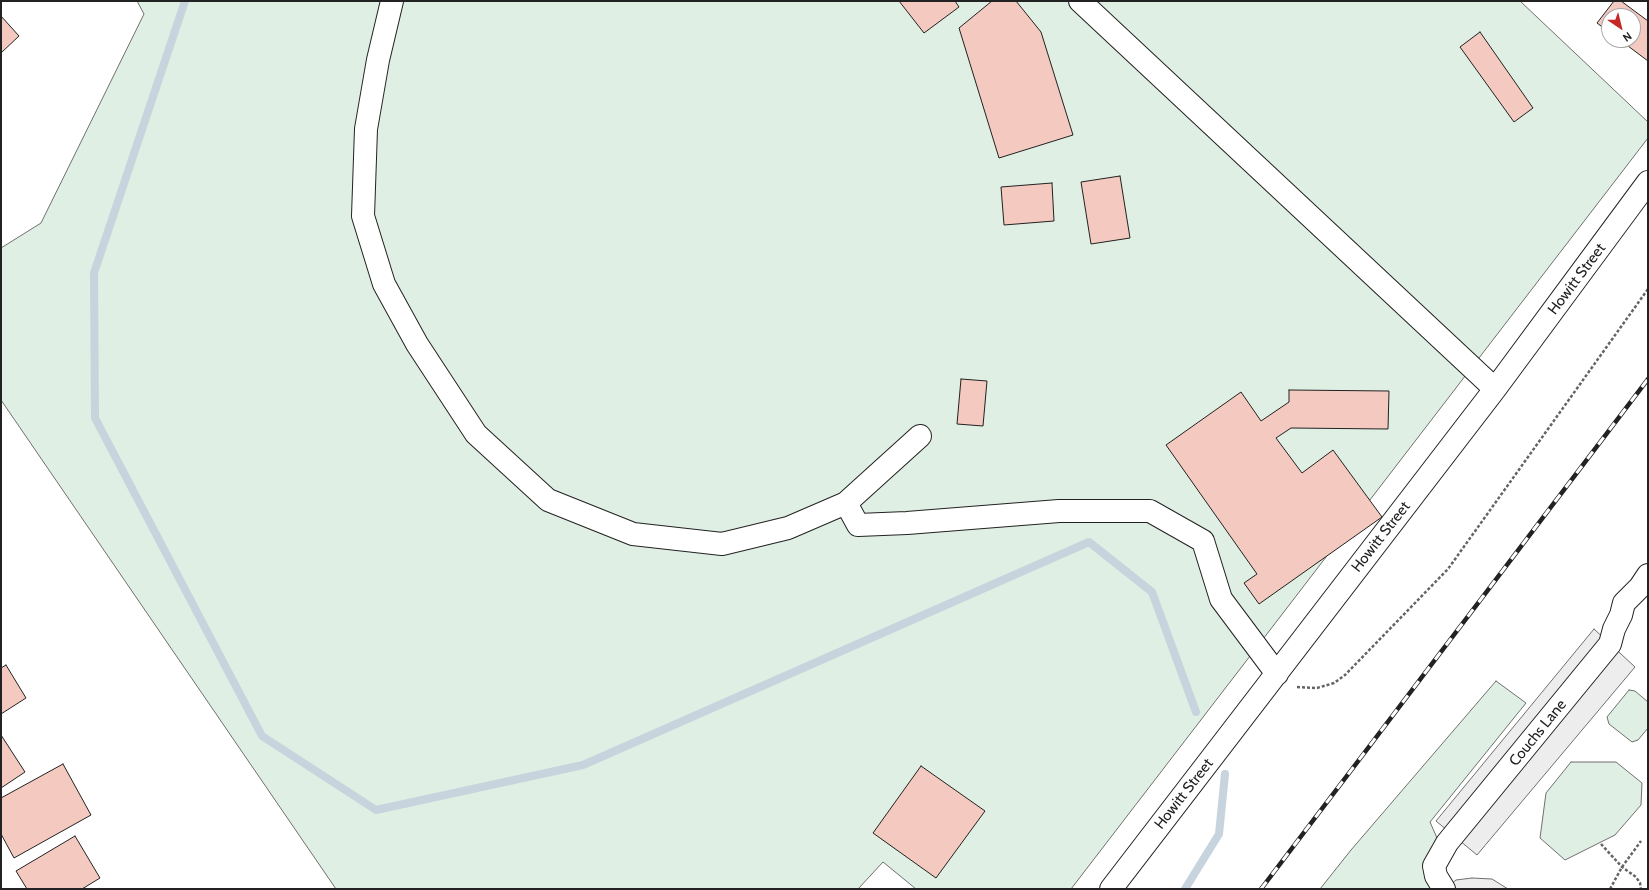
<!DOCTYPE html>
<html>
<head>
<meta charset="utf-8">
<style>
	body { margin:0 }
	#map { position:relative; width:1649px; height:890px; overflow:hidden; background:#fff; font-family:Cabin,sans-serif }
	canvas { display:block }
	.frame { position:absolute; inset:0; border:2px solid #222; pointer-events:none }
	.north { position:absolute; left:1601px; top:8px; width:40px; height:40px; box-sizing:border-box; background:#fff; border:1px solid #a7a7a7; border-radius:50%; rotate:145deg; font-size:11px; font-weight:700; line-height:16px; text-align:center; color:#222 }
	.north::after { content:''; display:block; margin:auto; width:14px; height:18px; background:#c62828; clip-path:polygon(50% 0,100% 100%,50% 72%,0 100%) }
</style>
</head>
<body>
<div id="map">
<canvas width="1649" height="890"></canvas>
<div class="frame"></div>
<div class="north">N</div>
</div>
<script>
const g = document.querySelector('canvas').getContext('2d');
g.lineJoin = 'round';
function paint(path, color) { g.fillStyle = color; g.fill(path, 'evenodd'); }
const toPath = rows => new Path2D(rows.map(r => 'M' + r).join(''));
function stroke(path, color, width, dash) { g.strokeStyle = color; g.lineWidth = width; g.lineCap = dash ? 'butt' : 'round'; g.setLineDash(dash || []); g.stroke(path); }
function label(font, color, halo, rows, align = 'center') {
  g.font = font + ' Cabin,sans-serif'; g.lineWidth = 3; g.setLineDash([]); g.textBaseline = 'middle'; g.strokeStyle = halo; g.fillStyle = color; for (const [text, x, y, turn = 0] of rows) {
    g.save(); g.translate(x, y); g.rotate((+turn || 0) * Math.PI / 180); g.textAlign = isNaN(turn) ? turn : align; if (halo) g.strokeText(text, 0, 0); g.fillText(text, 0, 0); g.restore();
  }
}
const green = toPath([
	[137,1,1520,1,1648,122,1648,138,1071,889,916,889,883,862,858,889,336,889,1,400,1,248,41,223,144,14,137,1],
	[1496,681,1526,703,1430,822,1437,838,1431,853,1433,889,1320,889,1351,850,1496,681],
	[1629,690,1635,691,1648,702,1648,728,1638,740,1632,742,1609,724,1607,717,1629,690],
	[1571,762,1616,762,1642,783,1641,805,1615,835,1565,860,1540,838,1546,793,1571,762]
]);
const parking = toPath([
	[1594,629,1635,667,1477,855,1436,821,1594,629],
	[1472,878,1492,879,1508,889,1445,889,1456,880,1472,878]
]);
const stream = toPath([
	[185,1,94,273,95,418,262,736,376,810,583,765,1089,542,1152,592,1196,712],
	[1185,889,1219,834,1225,774]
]);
const building = toPath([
	[899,1,955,1,959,7,924,33,899,1],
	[992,1,1016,1,1041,32,1073,135,999,158,959,28,992,1],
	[1614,1,1621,1,1648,21,1648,61,1620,40,1633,40,1633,16,1609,16,1609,32,1597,23,1614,1],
	[1,16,19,36,1,53,1,16],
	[1480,32,1533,108,1514,122,1460,47,1480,32],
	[1120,176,1130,238,1091,244,1081,182,1120,176],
	[1052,183,1054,221,1004,225,1001,187,1052,183],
	[961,379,987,381,983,426,957,424,961,379],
	[1289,390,1389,391,1388,429,1291,428,1276,438,1302,473,1333,450,1382,517,1259,604,1244,583,1257,574,1166,445,1241,392,1261,421,1289,402,1289,390],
	[6,665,26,698,1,714,1,668,6,665],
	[1,735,25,772,1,788,1,735],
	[63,764,91,815,14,858,1,834,1,798,63,764],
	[921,766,985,811,936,878,873,833,921,766],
	[75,836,100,878,82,889,27,889,16,871,75,836]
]);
const path = toPath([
	[1297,687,1317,688,1334,683,1345,675,1448,569,1648,289],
	[1601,844,1622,867,1636,877,1640,883,1641,889],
	[1610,889,1622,867,1641,841]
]);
const minor = toPath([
	[392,1,378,60,366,129,363,216,384,284,417,344,476,434,548,500,633,534,722,544,788,528,846,503,920,436],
	[1080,1,1495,389],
	[846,503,858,525,907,523,1059,511,1150,511,1203,541,1221,599,1277,674],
	[1111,889,1495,389,1648,182],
	[1444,889,1436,876,1434,866,1447,843,1610,644,1614,629,1621,615,1624,603,1640,587,1648,575]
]);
const rail = toPath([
	[1261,889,1648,379]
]);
const streetNames = [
	["Howitt Street",1577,279,-53],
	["Howitt Street",1381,537,-52],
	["Couchs Lane",1538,733,-51],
	["Howitt Street",1184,794,-52]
];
paint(green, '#e0efe3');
stroke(green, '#6f6f6f', 1);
paint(parking, '#ededed');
stroke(parking, '#6f6f6f', 1);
stroke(stream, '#c7d3dd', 8);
paint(building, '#f3c9c0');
stroke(building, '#222', 1);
stroke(minor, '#222', 24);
stroke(path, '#646464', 2.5, [3, 2]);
stroke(minor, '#fff', 22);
stroke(rail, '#222', 4.5);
stroke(rail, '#fff', 3, [9]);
label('15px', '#222', '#fff', streetNames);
</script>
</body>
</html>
